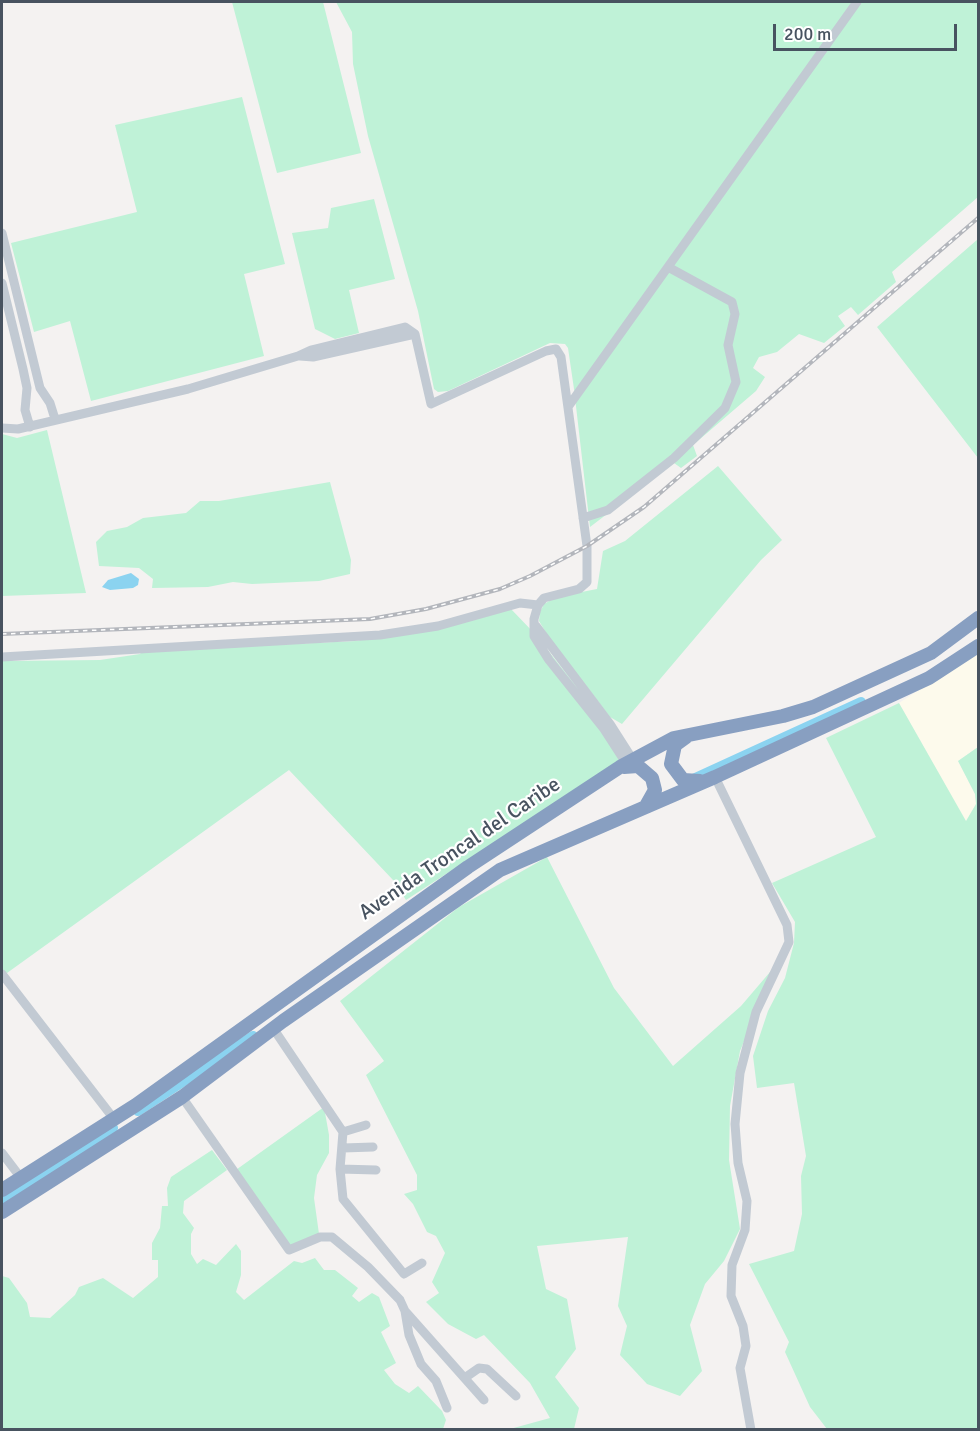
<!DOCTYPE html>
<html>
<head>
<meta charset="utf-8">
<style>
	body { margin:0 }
	#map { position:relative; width:980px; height:1431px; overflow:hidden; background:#f4f2f1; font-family:Signika,sans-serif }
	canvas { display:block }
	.frame { position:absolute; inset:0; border:3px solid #485360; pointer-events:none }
	.scale { position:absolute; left:773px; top:24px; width:184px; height:27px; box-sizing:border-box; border:3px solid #485360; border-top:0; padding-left:8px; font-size:18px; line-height:21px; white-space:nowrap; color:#485360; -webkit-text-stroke:4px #fff; paint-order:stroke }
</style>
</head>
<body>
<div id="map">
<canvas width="980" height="1431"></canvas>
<div class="frame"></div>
<div class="scale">200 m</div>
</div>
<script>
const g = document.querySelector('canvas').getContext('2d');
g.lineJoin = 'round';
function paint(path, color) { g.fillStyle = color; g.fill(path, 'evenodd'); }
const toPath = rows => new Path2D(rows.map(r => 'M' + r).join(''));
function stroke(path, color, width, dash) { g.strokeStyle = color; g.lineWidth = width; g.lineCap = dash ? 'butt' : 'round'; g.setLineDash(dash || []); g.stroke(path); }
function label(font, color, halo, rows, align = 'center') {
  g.font = font + ' Signika,sans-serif'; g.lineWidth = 4.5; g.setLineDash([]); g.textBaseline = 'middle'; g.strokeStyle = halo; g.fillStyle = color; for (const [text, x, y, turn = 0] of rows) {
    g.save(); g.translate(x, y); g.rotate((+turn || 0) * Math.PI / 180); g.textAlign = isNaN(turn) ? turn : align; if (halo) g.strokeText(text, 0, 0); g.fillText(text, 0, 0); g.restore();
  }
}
const commercial = toPath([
	[978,652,978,747,958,761,975,794,976,804,966,822,899,703]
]);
const green = toPath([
	[232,2,323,2,361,153,277,173],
	[336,2,978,2,978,197,892,272,896,282,858,315,851,307,838,316,845,326,824,343,799,334,777,352,759,357,753,368,765,377,756,391,693,445,697,456,681,468,674,463,590,527,574,389,568,348,565,344,550,343,448,391,438,392,434,389,418,311,368,136,353,64,352,32],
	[242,97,285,264,244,274,264,356,91,401,70,321,34,332,11,243,137,212,115,125],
	[374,199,395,279,349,290,359,333,335,339,315,329,292,233,328,228,331,208],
	[978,239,978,458,877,327],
	[47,430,86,593,2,596,2,434,17,438],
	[718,466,782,540,761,560,622,724,610,717,548,636,539,621,540,612,544,604,556,597,597,589,603,551,625,541],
	[330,482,351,560,350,574,319,581,252,584,233,582,208,587,152,588,153,579,139,568,99,566,96,542,107,531,127,527,143,518,186,513,200,501,219,501],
	[511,609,535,634,599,715,620,761,406,900,393,880,289,770,7,973,2,970,2,661,100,660,140,654,142,651,356,641],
	[899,703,966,821,976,804,975,794,958,761,978,747,978,1429,827,1429,810,1407,785,1352,789,1342,749,1264,794,1251,802,1214,801,1176,806,1156,794,1083,757,1088,753,1056,768,1011,785,978,794,943,795,922,772,883,876,837,826,738],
	[547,857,614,988,673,1066,741,1006,776,965,740,1051,730,1106,729,1160,740,1229,724,1261,705,1284,690,1325,702,1371,680,1396,647,1384,620,1355,627,1326,618,1306,628,1237,537,1246,546,1289,567,1299,576,1349,555,1377,579,1408,574,1429,510,1429,550,1418,530,1383,484,1335,476,1339,448,1324,426,1302,439,1293,432,1282,445,1253,436,1236,427,1232,413,1204,404,1194,417,1190,417,1175,366,1075,384,1061,340,1001,459,907],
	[324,1107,329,1135,329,1153,317,1175,314,1198,319,1234,286,1248,233,1172],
	[212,1150,227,1170,184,1201,183,1213,194,1228,191,1234,191,1254,197,1264,203,1259,216,1265,236,1244,241,1251,241,1275,236,1292,244,1300,294,1261,302,1263,315,1258,324,1270,335,1270,358,1288,352,1296,359,1302,372,1293,379,1297,390,1326,381,1332,396,1363,384,1370,395,1384,409,1393,418,1386,442,1411,446,1420,443,1429,2,1429,2,1276,9,1278,27,1303,30,1317,50,1318,75,1295,79,1287,103,1278,133,1298,158,1277,158,1260,152,1260,152,1243,160,1228,162,1206,168,1206,167,1188,171,1177]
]);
const water = toPath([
	[131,573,139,579,138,585,133,588,110,590,102,587,108,580]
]);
const river = toPath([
	[693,779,861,702],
	[138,1111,253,1036],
	[2,1200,113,1128]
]);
const minor = toPath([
	[2,233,40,388,50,403,55,419],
	[2,283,23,369,27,388,25,410,30,427],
	[300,356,313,357,415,334],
	[568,407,857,2],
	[2,428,18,429,188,389,298,356,311,350,405,327,415,334,431,404,546,351,556,349,561,357,587,546,587,582,579,589,544,598,538,605,534,619,534,636,549,660,604,729,626,763],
	[583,518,608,510,674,458,725,408,736,382,728,345,735,314,732,302,668,267],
	[536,626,610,724,633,760],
	[2,657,380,635,438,626,520,603,538,605],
	[715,777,787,925,789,942,756,1012,740,1073,735,1124,738,1163,747,1201,745,1230,732,1265,731,1296,743,1326,746,1346,740,1368,751,1430],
	[2,974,114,1119],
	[273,1028,343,1132,340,1169],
	[182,1097,289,1250,320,1237,332,1237,368,1267,400,1300,405,1311,409,1335,421,1364,436,1381,447,1408],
	[343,1132,366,1125],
	[343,1148,373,1147],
	[2,1153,21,1178],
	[376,1170,340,1169,343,1199,404,1274,422,1263],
	[405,1311,484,1400],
	[466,1377,479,1368,487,1369,516,1396]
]);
const highway = toPath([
	[686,737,675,745,671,764,683,780,700,781],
	[624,767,638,766,652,778,655,790,646,806],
	[2,1190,136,1105,468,867,620,767,674,738,783,716,813,707,931,653,978,618],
	[2,1212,182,1097,283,1021,500,870,715,777,929,678,978,646]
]);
const rail = toPath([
	[2,634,370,619,426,609,500,589,530,576,587,546,644,507,978,218]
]);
const streetNames = [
	["Avenida Troncal del Caribe",460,849,-34]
];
paint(commercial, '#fdfaec');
paint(green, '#bff2d7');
paint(water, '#8bd3f0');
stroke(river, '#8bd3f0', 10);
stroke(minor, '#c2cad3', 9);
stroke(highway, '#889fc1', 14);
stroke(rail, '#b3b6bc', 4);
stroke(rail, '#fff', 1.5, [4.5]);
label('21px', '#485360', '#fff', streetNames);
</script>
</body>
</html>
